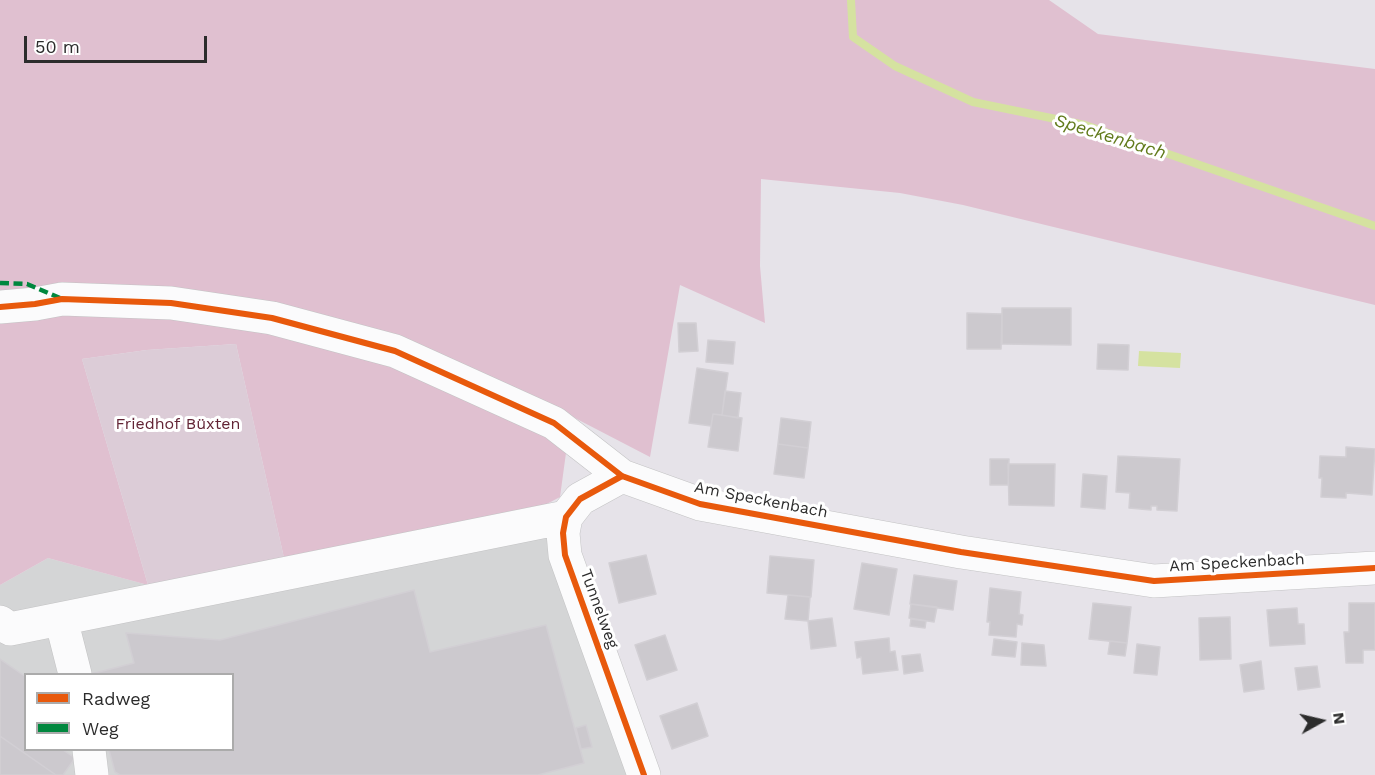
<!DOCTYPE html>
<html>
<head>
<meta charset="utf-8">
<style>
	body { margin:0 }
	#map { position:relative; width:1375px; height:775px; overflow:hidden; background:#e6e3e9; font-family:"Work Sans",sans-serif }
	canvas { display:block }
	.legend { position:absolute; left:24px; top:673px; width:210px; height:78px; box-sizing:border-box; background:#fff; border:2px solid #ababab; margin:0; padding:8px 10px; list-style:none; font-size:18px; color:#2c2c2c }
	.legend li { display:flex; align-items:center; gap:12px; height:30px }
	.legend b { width:30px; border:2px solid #ababab }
	.north { position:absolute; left:1291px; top:691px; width:60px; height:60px; -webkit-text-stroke:4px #fff; paint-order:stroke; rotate:82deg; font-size:16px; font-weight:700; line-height:24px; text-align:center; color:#2c2c2c }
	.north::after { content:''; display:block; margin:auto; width:21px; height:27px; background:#2c2c2c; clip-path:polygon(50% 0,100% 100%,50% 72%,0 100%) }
	.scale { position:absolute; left:24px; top:36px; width:183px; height:27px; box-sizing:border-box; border:3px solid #2c2c2c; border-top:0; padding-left:8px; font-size:18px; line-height:21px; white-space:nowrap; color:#2c2c2c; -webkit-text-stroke:4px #fff; paint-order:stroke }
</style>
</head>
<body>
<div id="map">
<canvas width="1375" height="775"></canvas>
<ul class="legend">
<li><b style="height:8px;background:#e8590c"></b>Radweg</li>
<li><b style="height:8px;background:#00873e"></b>Weg</li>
</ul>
<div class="north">N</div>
<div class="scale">50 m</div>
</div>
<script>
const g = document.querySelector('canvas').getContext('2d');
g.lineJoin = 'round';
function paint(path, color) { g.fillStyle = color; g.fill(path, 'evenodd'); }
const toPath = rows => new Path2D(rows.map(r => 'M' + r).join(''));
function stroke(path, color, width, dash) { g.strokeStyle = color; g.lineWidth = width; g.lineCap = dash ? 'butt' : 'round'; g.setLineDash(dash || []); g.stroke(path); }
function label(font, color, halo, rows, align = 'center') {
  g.font = font + ' "Work Sans",sans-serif'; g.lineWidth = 6; g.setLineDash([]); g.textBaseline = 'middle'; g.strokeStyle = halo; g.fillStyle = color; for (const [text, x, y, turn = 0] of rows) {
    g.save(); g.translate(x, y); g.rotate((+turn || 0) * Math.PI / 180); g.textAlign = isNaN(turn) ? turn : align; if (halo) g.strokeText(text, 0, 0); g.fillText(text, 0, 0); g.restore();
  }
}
const industrial = toPath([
	[541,507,633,775,0,775,0,585,48,558,148,585],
	[26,674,232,674,232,750,26,750]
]);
const green = toPath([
	[0,0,1049,0,1098,34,1375,69,1375,305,963,205,900,193,761,179,760,266,765,323,680,285,650,457,571,416,560,497,541,507,284,558,236,344,147,350,82,359,148,585,48,558,0,585]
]);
const cemetery = toPath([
	[236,344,284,558,148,585,82,359,147,350]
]);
const water = toPath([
	[1139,351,1181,353,1180,368,1138,366]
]);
const stream = toPath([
	[851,0,853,37,895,66,973,102,1085,125,1375,226]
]);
const building = toPath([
	[1002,308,1071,308,1071,345,1002,344,1002,308],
	[967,313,1002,314,1001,349,967,349,967,313],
	[678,323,696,323,698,351,679,352,678,323],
	[708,340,735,342,733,364,706,362,708,340],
	[1098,344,1129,345,1128,370,1097,369,1098,344],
	[697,368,728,373,722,415,713,414,711,426,689,423,697,368],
	[725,391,741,393,738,418,722,415,725,391],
	[713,414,742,418,738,451,708,447,713,414],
	[781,418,811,422,808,448,778,444,781,418],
	[778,444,808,448,804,478,774,474,778,444],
	[1346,447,1375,449,1372,495,1346,493,1346,498,1321,497,1322,478,1319,478,1320,456,1346,457,1346,447],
	[1118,456,1180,459,1177,511,1157,510,1157,506,1151,506,1151,510,1129,508,1130,493,1116,492,1118,456],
	[990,459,1009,459,1008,485,990,485,990,459],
	[1008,464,1055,464,1054,506,1009,505,1008,464],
	[1083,474,1107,476,1105,509,1081,507,1083,474],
	[646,555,656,594,619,603,609,563,646,555],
	[770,556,814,560,811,597,767,593,770,556],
	[862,563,897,569,889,615,854,609,862,563],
	[914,575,957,581,953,610,910,604,914,575],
	[990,588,1021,592,1019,614,1023,615,1022,625,1017,624,1016,637,989,635,990,622,987,622,990,588],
	[414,590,430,652,546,625,584,763,538,775,120,775,115,772,109,750,232,750,232,674,91,674,134,663,126,633,220,640,414,590],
	[788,595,810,597,808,621,785,619,788,595],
	[1093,603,1131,607,1127,643,1089,639,1093,603],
	[1349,603,1375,603,1375,650,1363,650,1363,663,1346,663,1344,632,1349,632,1349,603],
	[911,604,937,607,934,622,909,618,911,604],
	[1297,608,1298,624,1304,624,1305,644,1270,646,1267,610,1297,608],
	[1230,617,1231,659,1200,660,1199,618,1230,617],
	[832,618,836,646,811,649,808,621,832,618],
	[911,619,926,621,925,628,910,626,911,619],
	[665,635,677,670,647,680,635,645,665,635],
	[889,638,890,652,895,651,898,670,863,674,861,657,857,658,855,642,889,638],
	[994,639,1017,642,1015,657,992,655,994,639],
	[1110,641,1127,643,1125,656,1108,654,1110,641],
	[1022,643,1044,645,1046,666,1021,665,1022,643],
	[1137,644,1160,647,1157,675,1134,673,1137,644],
	[920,654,923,671,904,674,902,656,920,654],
	[0,659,26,677,26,750,63,750,75,758,63,775,56,775,0,736,0,659],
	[1261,661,1264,689,1244,692,1240,665,1261,661],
	[1317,666,1320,687,1298,690,1295,668,1317,666],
	[697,703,708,736,672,749,660,716,697,703],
	[586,725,592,747,581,749,576,728,586,725],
	[0,736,56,775,0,775,0,736]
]);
const minor = toPath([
	[0,307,35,304,62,299,171,303,272,318,395,351,554,423,622,476,700,504,961,552,1154,581,1375,568],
	[622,476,580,499,566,517,563,533,565,555,644,775],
	[61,619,75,674],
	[0,622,10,629,566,517],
	[89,750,92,775]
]);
const quiet = toPath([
	[0,283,27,284,60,298]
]);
const cycleway = toPath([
	[0,307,35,304,62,299,171,303,272,318,395,351,554,423,622,476,700,504,961,552,1154,581,1375,568],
	[622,476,580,499,566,517,563,533,565,555,644,775]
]);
const parkNames = [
	["Friedhof Büxten",178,424]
];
const streetNames = [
	["Am Speckenbach",761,500,11],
	["Am Speckenbach",1237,563,-3],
	["Tunnelweg",599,609,70]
];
const waterNames = [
	["Speckenbach",1110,137,17]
];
paint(industrial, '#d4d5d6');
paint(green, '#e0c0d0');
paint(cemetery, '#dcccd7');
paint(water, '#d5e2a0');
stroke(stream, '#d5e2a0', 8);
paint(building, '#ccc9ce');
stroke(building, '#d2cfd4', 1.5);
stroke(minor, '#c3c3c4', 34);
stroke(minor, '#fbfbfc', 33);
stroke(quiet, '#00873e', 4.5, [9, 4.5]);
stroke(cycleway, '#e8590c', 6);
label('16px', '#622435', '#fff', parkNames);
label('16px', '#2c2c2c', '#fff', streetNames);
label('italic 18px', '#627b1c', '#fff', waterNames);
</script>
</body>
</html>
